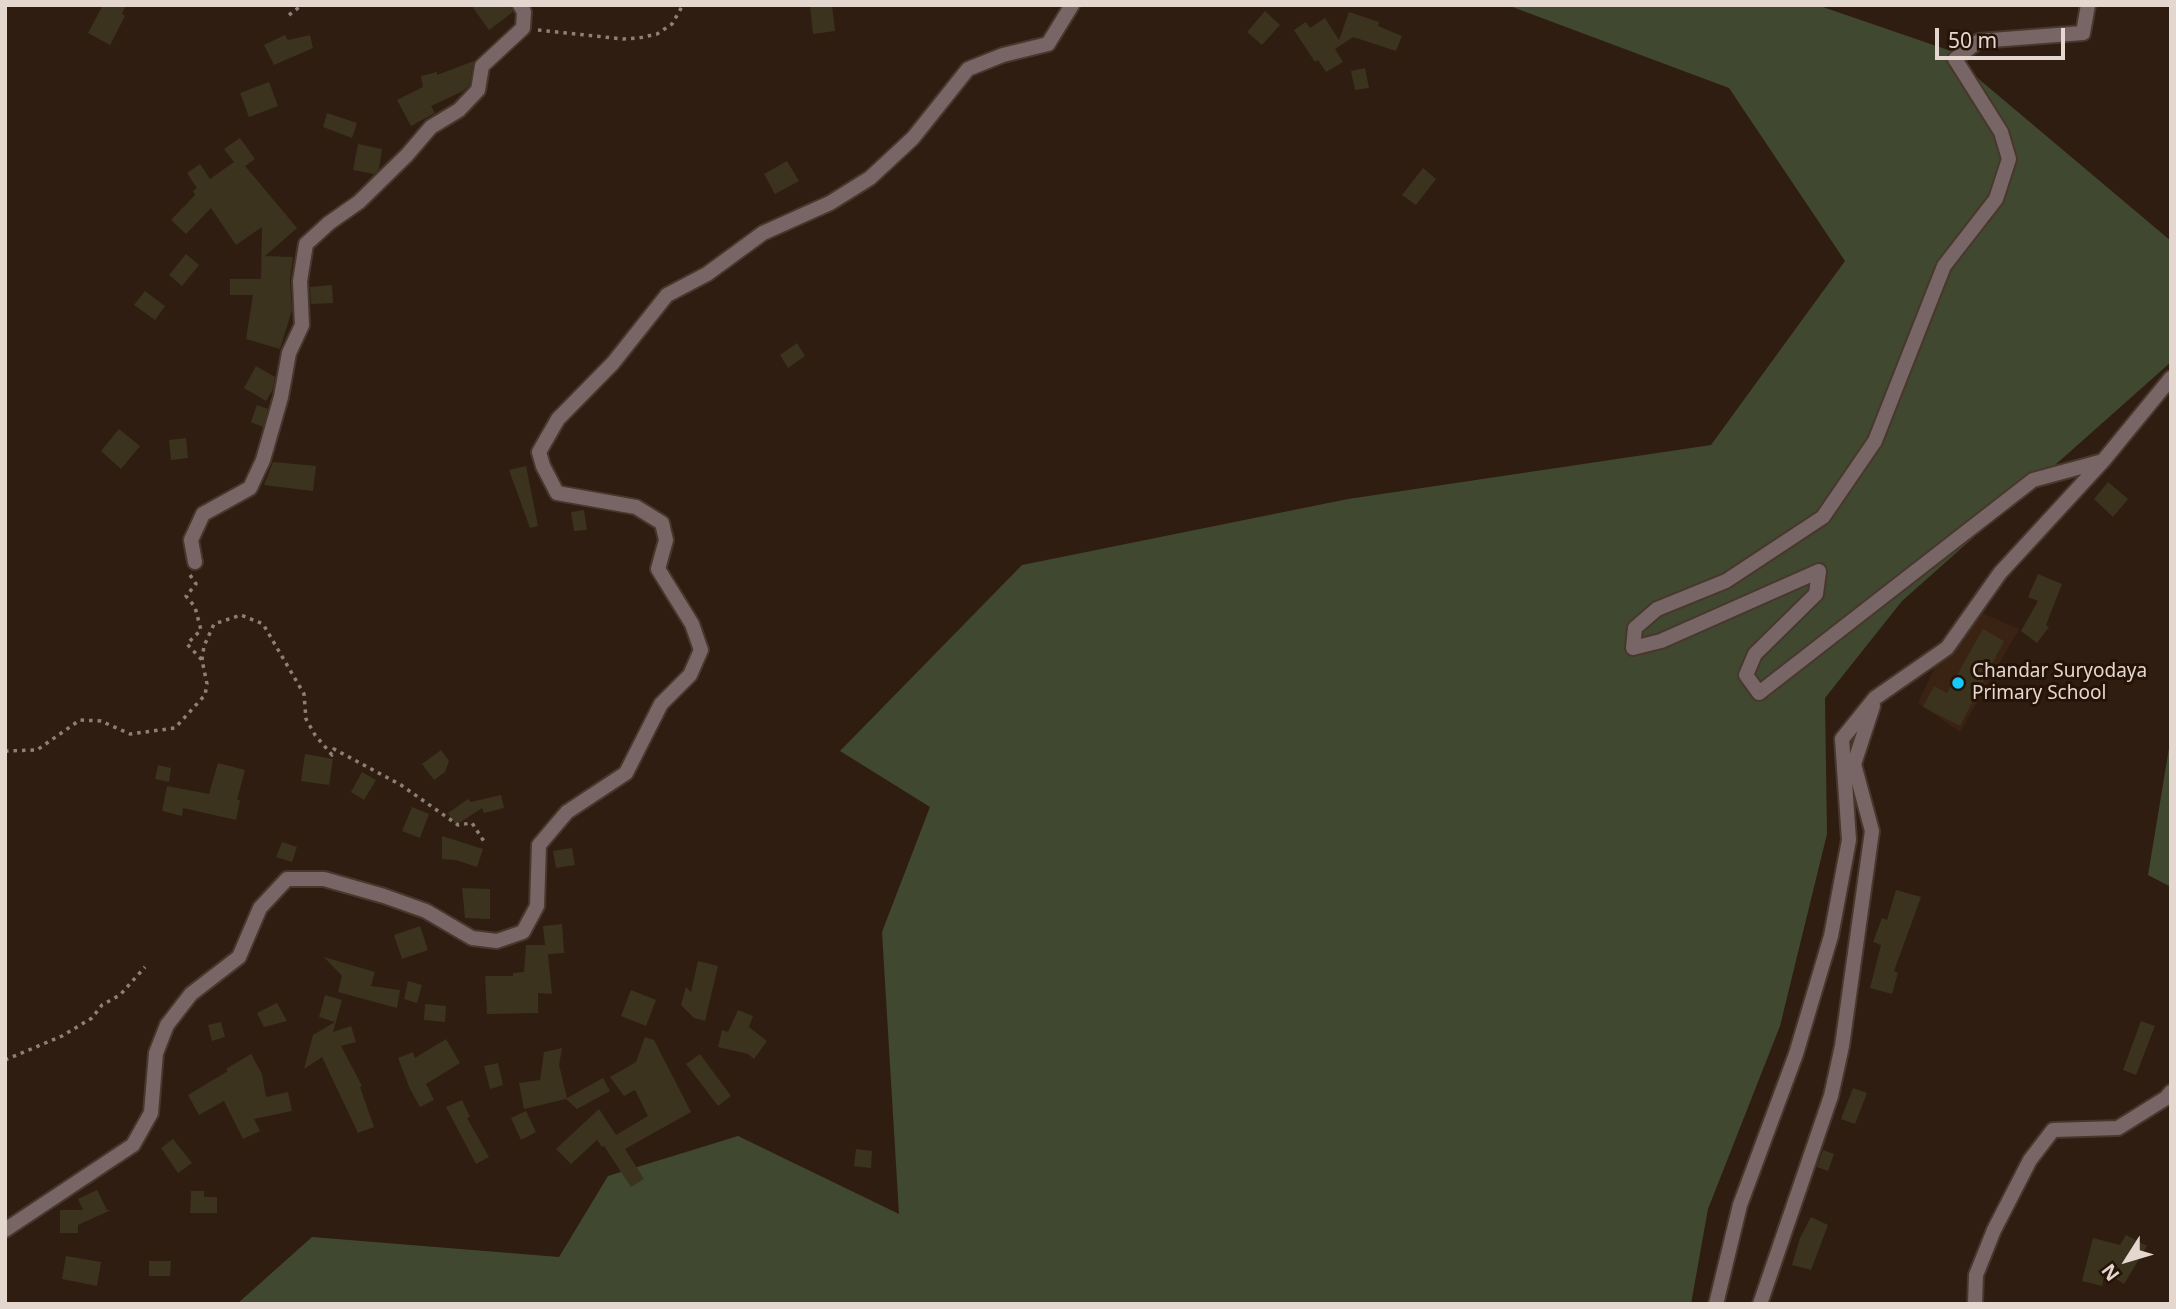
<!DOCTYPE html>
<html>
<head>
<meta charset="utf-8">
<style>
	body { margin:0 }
	#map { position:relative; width:2176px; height:1309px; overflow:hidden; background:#2f1d11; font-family:"Noto Sans",sans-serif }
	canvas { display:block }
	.frame { position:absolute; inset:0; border:7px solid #e4d7cf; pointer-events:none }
	.north { position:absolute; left:2092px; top:1225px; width:70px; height:70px; -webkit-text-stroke:5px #251308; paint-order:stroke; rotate:233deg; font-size:19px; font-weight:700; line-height:28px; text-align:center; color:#e4d7cf }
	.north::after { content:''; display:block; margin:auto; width:24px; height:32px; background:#e4d7cf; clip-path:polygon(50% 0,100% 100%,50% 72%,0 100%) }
	.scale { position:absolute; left:1935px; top:28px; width:130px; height:32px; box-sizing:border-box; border:4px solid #e4d7cf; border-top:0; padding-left:9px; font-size:21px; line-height:24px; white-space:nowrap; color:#e4d7cf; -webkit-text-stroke:5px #251308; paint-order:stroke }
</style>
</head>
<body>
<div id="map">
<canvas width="2176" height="1309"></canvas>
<div class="frame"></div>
<div class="north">N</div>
<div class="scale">50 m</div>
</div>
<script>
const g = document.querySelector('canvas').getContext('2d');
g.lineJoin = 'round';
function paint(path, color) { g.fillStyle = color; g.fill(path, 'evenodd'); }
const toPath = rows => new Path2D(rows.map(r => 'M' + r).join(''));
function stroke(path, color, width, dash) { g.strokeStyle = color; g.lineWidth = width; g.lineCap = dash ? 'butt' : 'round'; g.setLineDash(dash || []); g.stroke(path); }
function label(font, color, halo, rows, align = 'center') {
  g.font = font + ' "Noto Sans",sans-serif'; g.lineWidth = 6; g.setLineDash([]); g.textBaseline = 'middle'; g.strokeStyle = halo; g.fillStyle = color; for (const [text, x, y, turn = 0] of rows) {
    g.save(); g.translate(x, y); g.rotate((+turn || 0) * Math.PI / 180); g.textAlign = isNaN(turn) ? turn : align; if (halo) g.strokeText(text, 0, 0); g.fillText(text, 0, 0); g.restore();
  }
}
const built = toPath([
	[1982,613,2019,629,1960,732,1918,703,1937,663]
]);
const green = toPath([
	[1507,5,1817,5,1951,51,1955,59,2171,241,2171,362,1902,601,1825,698,1827,834,1780,1026,1708,1209,1691,1304,237,1304,312,1237,559,1257,608,1176,738,1136,899,1214,882,932,930,807,840,751,1022,565,1348,499,1711,445,1845,261,1729,88],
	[2171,736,2171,887,2148,875]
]);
const building = toPath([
	[103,5,126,5,122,14,125,16,110,45,88,33],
	[471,5,510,5,513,12,489,30],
	[810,5,832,5,835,31,813,34],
	[1265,11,1280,25,1262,45,1247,32],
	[1349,12,1379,22,1378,26,1402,36,1396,51,1353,37,1335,49,1343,62,1326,72,1318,60,1315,62,1294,30,1306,22,1310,28,1325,18,1339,40],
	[285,35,288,40,310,35,313,48,274,65,264,45],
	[474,61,469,86,463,91,431,106,435,113,411,126,397,100,423,87,421,76,437,72,437,75],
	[1365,68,1369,88,1355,90,1351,71],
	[269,82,278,106,249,117,240,93],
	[327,113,357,123,352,138,323,127],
	[240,138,255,159,245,166,297,228,265,256,293,257,290,281,292,310,280,349,246,339,253,295,230,295,230,279,261,279,262,227,236,245,211,208,186,234,171,220,195,195,193,191,197,188,187,173,200,164,210,179,234,162,224,149],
	[358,144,382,149,379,169,374,174,353,170],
	[787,161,799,181,775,194,764,174],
	[1423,168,1436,179,1416,205,1402,195],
	[186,254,199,265,182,286,169,275],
	[332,285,333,303,311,304,310,287],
	[145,291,165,306,155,320,134,305],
	[797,343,805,356,788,368,780,355],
	[256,366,275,377,273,389,266,401,244,388],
	[257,405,268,409,263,427,251,422],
	[119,429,140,446,121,469,101,451],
	[186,438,188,458,171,460,169,440],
	[273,462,316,466,313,491,264,485],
	[526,466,538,526,530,528,509,470],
	[2108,482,2128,499,2113,517,2094,499],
	[584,510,587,530,574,531,571,512],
	[2038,574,2062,584,2046,625,2049,627,2037,643,2021,631,2038,601,2028,597],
	[1983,629,2004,641,1960,726,1923,707,1934,686,1947,693],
	[441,750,449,761,445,772,434,780,422,764],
	[305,754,333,759,329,785,301,781],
	[218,763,245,770,237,800,240,800,236,820,183,808,182,816,162,811,167,786,209,794],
	[158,765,171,768,169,782,155,779],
	[362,772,376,780,364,800,351,792],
	[501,795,504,808,484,813,482,808,456,825,448,813,468,799,471,802],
	[412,807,429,814,420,838,402,831],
	[442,836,483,849,477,867,456,860,442,859],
	[282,842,297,847,292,862,276,857],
	[572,848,575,865,556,868,553,851],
	[462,888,490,889,490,919,465,918],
	[1896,890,1921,897,1894,971,1898,973,1892,994,1870,988,1881,945,1873,942,1882,918,1887,920],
	[562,924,564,953,548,954,552,994,538,993,538,1013,487,1014,485,976,513,976,513,973,524,972,526,945,545,945,543,926],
	[420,926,428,950,402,959,394,935],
	[324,957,375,972,371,986,400,990,397,1008,338,992,342,976],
	[698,961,718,966,705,1021,694,1018,681,1005,686,987,691,992],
	[408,981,422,985,417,1003,404,999],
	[631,990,656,1000,646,1026,621,1016],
	[325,995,342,1000,333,1032,351,1026,356,1042,341,1046,362,1086,360,1087,374,1127,358,1133,322,1057,304,1069,313,1035,335,1022,319,1017],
	[277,1003,287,1021,264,1027,257,1013],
	[425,1004,446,1006,445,1022,424,1020],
	[738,1010,753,1016,749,1027,767,1041,754,1059,748,1054,718,1047,722,1030,728,1032],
	[2141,1021,2155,1026,2136,1075,2123,1070],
	[221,1022,225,1037,212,1041,208,1025],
	[645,1037,654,1040,691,1112,625,1149,644,1179,631,1187,604,1146,602,1147,597,1140,571,1164,556,1149,599,1109,616,1135,648,1116,635,1090,624,1096,610,1077,636,1062],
	[446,1039,460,1063,426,1084,434,1100,420,1107,410,1089,398,1058,413,1052,415,1058],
	[562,1048,559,1065,567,1098,603,1078,610,1091,577,1109,566,1099,524,1109,519,1083,540,1080,544,1052],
	[251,1054,262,1074,266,1097,288,1092,292,1111,254,1119,260,1131,243,1139,224,1101,199,1115,188,1095,228,1071,226,1069],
	[700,1054,731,1096,718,1106,686,1064],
	[498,1063,503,1085,490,1089,484,1066],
	[1853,1088,1867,1093,1855,1124,1841,1119],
	[462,1100,470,1117,467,1118,489,1157,476,1164,446,1107],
	[526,1111,536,1132,521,1140,511,1118],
	[173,1139,192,1163,178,1173,161,1148],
	[856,1149,872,1151,871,1168,854,1166],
	[1823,1150,1834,1154,1828,1171,1817,1167],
	[97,1190,107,1210,111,1210,78,1225,78,1233,60,1233,60,1210,83,1210,78,1199],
	[191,1191,204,1191,204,1197,217,1197,217,1213,190,1213],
	[1811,1217,1828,1225,1811,1270,1792,1265,1800,1238],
	[2126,1235,2147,1246,2124,1284,2105,1272,2102,1286,2082,1281,2093,1238,2120,1245],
	[66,1256,101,1262,97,1286,62,1279],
	[149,1261,171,1261,170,1276,149,1276]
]);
const path = toPath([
	[289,15,302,5],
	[538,30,623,39,639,38,657,34,672,24,683,5],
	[202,660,204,646,214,624,241,615,263,624,304,694,306,719,315,735,332,755,334,749,401,785,458,825,472,823,485,843],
	[5,751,37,750,80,720,101,721,130,734,175,728,205,695,207,684,202,660,187,644,201,630,195,607,186,596,196,584,190,575],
	[5,1060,62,1036,92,1018,102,1005,120,995,145,967]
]);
const minor = toPath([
	[2088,5,2083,33,1979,41,1955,59,2001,132,2009,159,1996,199,1944,266,1875,441,1823,517,1726,581,1657,609,1635,628,1633,648,1661,641,1819,571,1816,594,1755,654,1746,675,1759,693,2033,480,2103,461],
	[195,562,191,540,203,514,250,488,263,460,281,397,289,353,302,325,300,281,306,244,329,223,359,202,407,155,431,127,459,110,478,90,482,66,523,28,524,12,520,5],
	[5,1230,133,1145,151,1113,156,1053,167,1025,191,994,239,957,260,908,287,879,324,879,384,896,426,911,472,938,497,941,523,932,537,906,539,845,567,812,626,773,661,704,690,675,701,650,692,624,658,569,666,540,662,523,636,507,557,493,543,466,539,452,558,419,613,363,667,295,707,274,763,233,830,203,870,178,913,138,968,69,1003,55,1048,44,1072,5],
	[1716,1304,1740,1205,1796,1054,1831,936,1849,840,1842,739,1875,698,1947,648,2000,573,2103,461,2171,378],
	[1760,1304,1831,1096,1842,1046,1872,831,1854,764,1873,706],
	[1975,1304,1976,1275,1994,1230,2030,1160,2053,1130,2118,1128,2166,1098,2171,1092]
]);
const markers = [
	[1958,683,7,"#13cafb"]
];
const poiNames = [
	["Chandar Suryodaya",1972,672],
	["Primary School",1972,694]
];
paint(built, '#3b2313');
paint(green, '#414830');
paint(building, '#3c331e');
stroke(minor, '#48372c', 18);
stroke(path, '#8f8076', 3.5, [3.5, 5]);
stroke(minor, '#786666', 14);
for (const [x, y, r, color] of markers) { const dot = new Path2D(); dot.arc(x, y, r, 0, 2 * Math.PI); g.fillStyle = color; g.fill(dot); stroke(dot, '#251308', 2.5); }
label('19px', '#e4d7cf', '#251308', poiNames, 'left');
</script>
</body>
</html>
